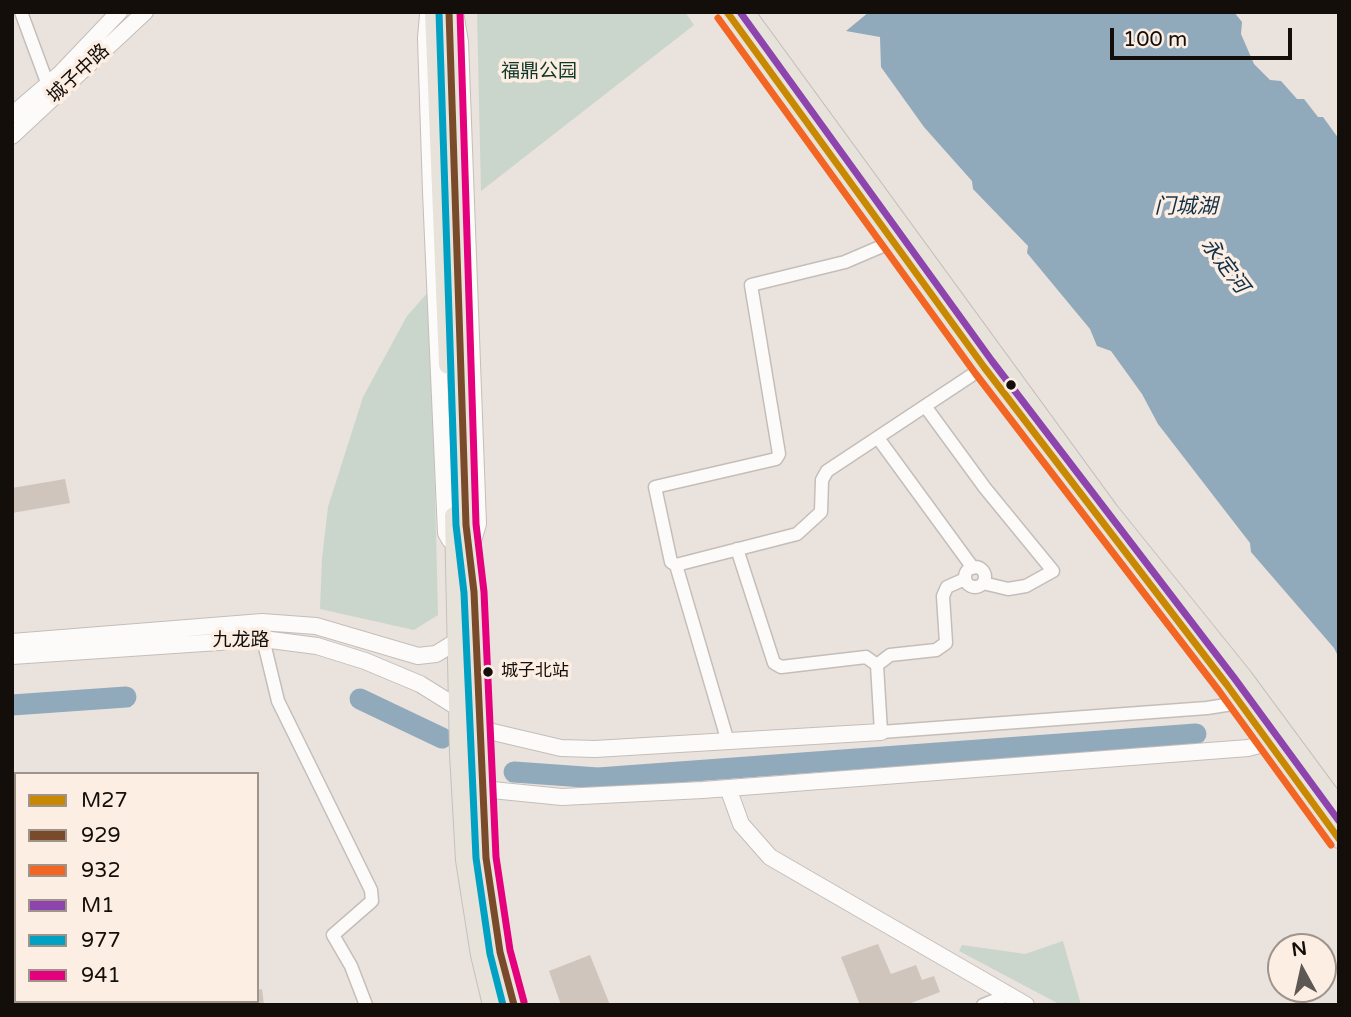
<!DOCTYPE html>
<html>
<head>
<meta charset="utf-8">
<style>
	body { margin:0 }
	#map { position:relative; width:1351px; height:1017px; overflow:hidden; background:#eae2dc; font-family:"Varela Round",sans-serif }
	canvas { display:block }
	.frame { position:absolute; inset:0; border:14px solid #130e0a; pointer-events:none }
	.legend { position:absolute; left:14px; top:772px; width:245px; height:231px; box-sizing:border-box; background:#fdeee3; border:2px solid #9f948c; margin:0; padding:9px 12px; list-style:none; font-size:21px; color:#130e0a }
	.legend li { display:flex; align-items:center; gap:14px; height:35px }
	.legend b { width:35px; border:2px solid #9f948c }
	.north { position:absolute; left:1267px; top:933px; width:70px; height:70px; box-sizing:border-box; background:#fdeee3; border:2px solid #9f948c; border-radius:50%; rotate:352deg; font-size:19px; font-weight:700; line-height:28px; text-align:center; color:#130e0a }
	.north::after { content:''; display:block; margin:auto; width:24px; height:32px; background:#5e5854; clip-path:polygon(50% 0,100% 100%,50% 72%,0 100%) }
	.scale { position:absolute; left:1110px; top:28px; width:182px; height:32px; box-sizing:border-box; border:4px solid #130e0a; border-top:0; padding-left:9px; font-size:21px; line-height:24px; white-space:nowrap; color:#130e0a; -webkit-text-stroke:5px #fdeee3; paint-order:stroke }
</style>
</head>
<body>
<div id="map">
<canvas width="1351" height="1017"></canvas>
<div class="frame"></div>
<ul class="legend">
<li><b style="height:9px;background:#c98802"></b>M27</li>
<li><b style="height:9px;background:#7a4b2a"></b>929</li>
<li><b style="height:9px;background:#f26522"></b>932</li>
<li><b style="height:9px;background:#8e44ad"></b>M1</li>
<li><b style="height:9px;background:#01a1c4"></b>977</li>
<li><b style="height:9px;background:#e5007d"></b>941</li>
</ul>
<div class="north">N</div>
<div class="scale">100 m</div>
</div>
<script>
const g = document.querySelector('canvas').getContext('2d');
g.lineJoin = 'round';
function paint(path, color) { g.fillStyle = color; g.fill(path, 'evenodd'); }
const toPath = rows => new Path2D(rows.map(r => 'M' + r).join(''));
function stroke(path, color, width, dash) { g.strokeStyle = color; g.lineWidth = width; g.lineCap = dash ? 'butt' : 'round'; g.setLineDash(dash || []); g.stroke(path); }
function label(font, color, halo, rows, align = 'center') {
  g.font = font + ' "Varela Round","Noto Sans SC",sans-serif'; g.lineWidth = 7; g.setLineDash([]); g.textBaseline = 'middle'; g.strokeStyle = halo; g.fillStyle = color; for (const [text, x, y, turn = 0] of rows) {
    g.save(); g.translate(x, y); g.rotate((+turn || 0) * Math.PI / 180); g.textAlign = isNaN(turn) ? turn : align; if (halo) g.strokeText(text, 0, 0); g.fillText(text, 0, 0); g.restore();
  }
}
const green = toPath([
	[477,12,685,12,694,25,481,191],
	[430,290,438,615,414,630,320,609,322,559,328,507,363,397,407,316],
	[1063,941,1081,1005,1061,1005,959,951,962,945,1025,954]
]);
const water = toPath([
	[869,12,1234,12,1242,22,1241,34,1254,64,1270,80,1281,81,1297,99,1304,99,1318,117,1323,117,1339,139,1339,658,1334,648,1251,552,1250,543,1158,424,1142,394,1111,351,1097,346,1090,329,1027,253,1028,246,973,189,972,181,924,127,881,67,880,37,846,31]
]);
const river = toPath([
	[360,699,442,738],
	[12,705,126,697],
	[514,772,598,778,1196,734]
]);
const building = toPath([
	[65,479,70,503,12,513,12,488],
	[878,944,891,974,916,965,922,980,934,976,940,992,906,1005,860,1005,841,957],
	[590,955,610,1005,561,1005,549,971],
	[262,989,264,1005,209,1005,208,1001,257,1001,257,990]
]);
const street = toPath([
	[21,12,48,85],
	[925,406,985,488,1053,571,1026,586,1008,589,983,583],
	[878,438,973,568],
	[737,549,774,663,781,667,866,657,877,665],
	[676,565,797,534,821,512,822,480,827,471,984,367],
	'965 577a10 10 0 1 1 20 0a10 10 0 1 1-20 0Z',
	[965,579,947,587,943,596,946,643,936,650,890,655,877,665,881,732,1207,708,1245,702],
	[263,639,278,701,371,890,372,901,333,935,351,966,366,1005],
	[728,742,676,565,671,562,655,487,776,459,779,454,751,285,845,262,880,247,896,235],
	[12,851,16,856],
	[12,878,16,876],
	[153,1001,154,1005],
	[983,1005,1008,995]
]);
const secondary = toPath([
	[455,12,460,42,478,524,470,551],
	[428,15,426,38,431,192,446,533,450,540],
	[12,115,61,73,119,12],
	[12,136,145,12],
	[12,642,262,622,316,626,418,656,436,654,457,641],
	[12,656,263,639,317,646,365,661,420,684,457,707],
	[480,729,561,748,595,749,881,732],
	[728,788,741,824,770,857,1026,1005],
	[482,789,562,797,703,790,1248,748,1278,740]
]);
const primary = toPath([
	[434,12,448,365],
	[449,12,466,525,474,592,486,858,500,952,514,1005],
	[727,12,984,367,1227,685,1339,839],
	[745,12,1110,512,1243,677,1339,807],
	[454,516,459,754,465,860,480,955,492,1005]
]);
const bus1 = toPath([
	[727,12,984,367,1227,685,1339,839]
]);
const bus2 = toPath([
	[449,12,466,525,474,592,486,858,500,952,514,1005]
]);
const bus3 = toPath([
	[718,18,975,373,1219,691,1331,845]
]);
const bus4 = toPath([
	[740,12,992,361,1235,679,1339,821]
]);
const bus5 = toPath([
	[439,12,456,525,464,593,476,858,490,954,503,1005]
]);
const bus6 = toPath([
	[460,12,476,524,484,592,496,857,510,950,524,1002]
]);
const markers = [
	[1011,385,6,"#130e0a"],
	[488,672,6,"#130e0a"]
];
const busNames = [
	["城子北站",501,672]
];
const parkNames = [
	["福鼎公园",539,72]
];
const streetNames = [
	["城子中路",79,74,-43],
	["九龙路",241,641]
];
const waterNames = [
	["门城湖",1186,207],
	["永定河",1224,266,53]
];
paint(green, '#cad6cb');
paint(water, '#90a9bb');
stroke(river, '#90a9bb', 21);
paint(building, '#d0c5bc');
stroke(street, '#c4beba', 15);
stroke(secondary, '#c4beba', 18);
stroke(primary, '#c4c0bd', 20);
stroke(street, '#fcfbfa', 12);
stroke(secondary, '#fcfbfa', 16);
stroke(primary, '#e7e3db', 18);
stroke(bus1, '#c98802', 7);
stroke(bus2, '#7a4b2a', 7);
stroke(bus3, '#f26522', 7);
stroke(bus4, '#8e44ad', 7);
stroke(bus5, '#01a1c4', 7);
stroke(bus6, '#e5007d', 7);
for (const [x, y, r, color] of markers) { const dot = new Path2D(); dot.arc(x, y, r, 0, 2 * Math.PI); g.fillStyle = color; g.fill(dot); stroke(dot, '#fdeee3', 2.5); }
label('17px', '#130e0a', '#fdeee3', busNames, 'left');
label('19px', '#103827', '#fdeee3', parkNames);
label('19px', '#130e0a', '#fdeee3', streetNames);
label('italic 21px', '#0f3046', '#fdeee3', waterNames);
</script>
</body>
</html>
